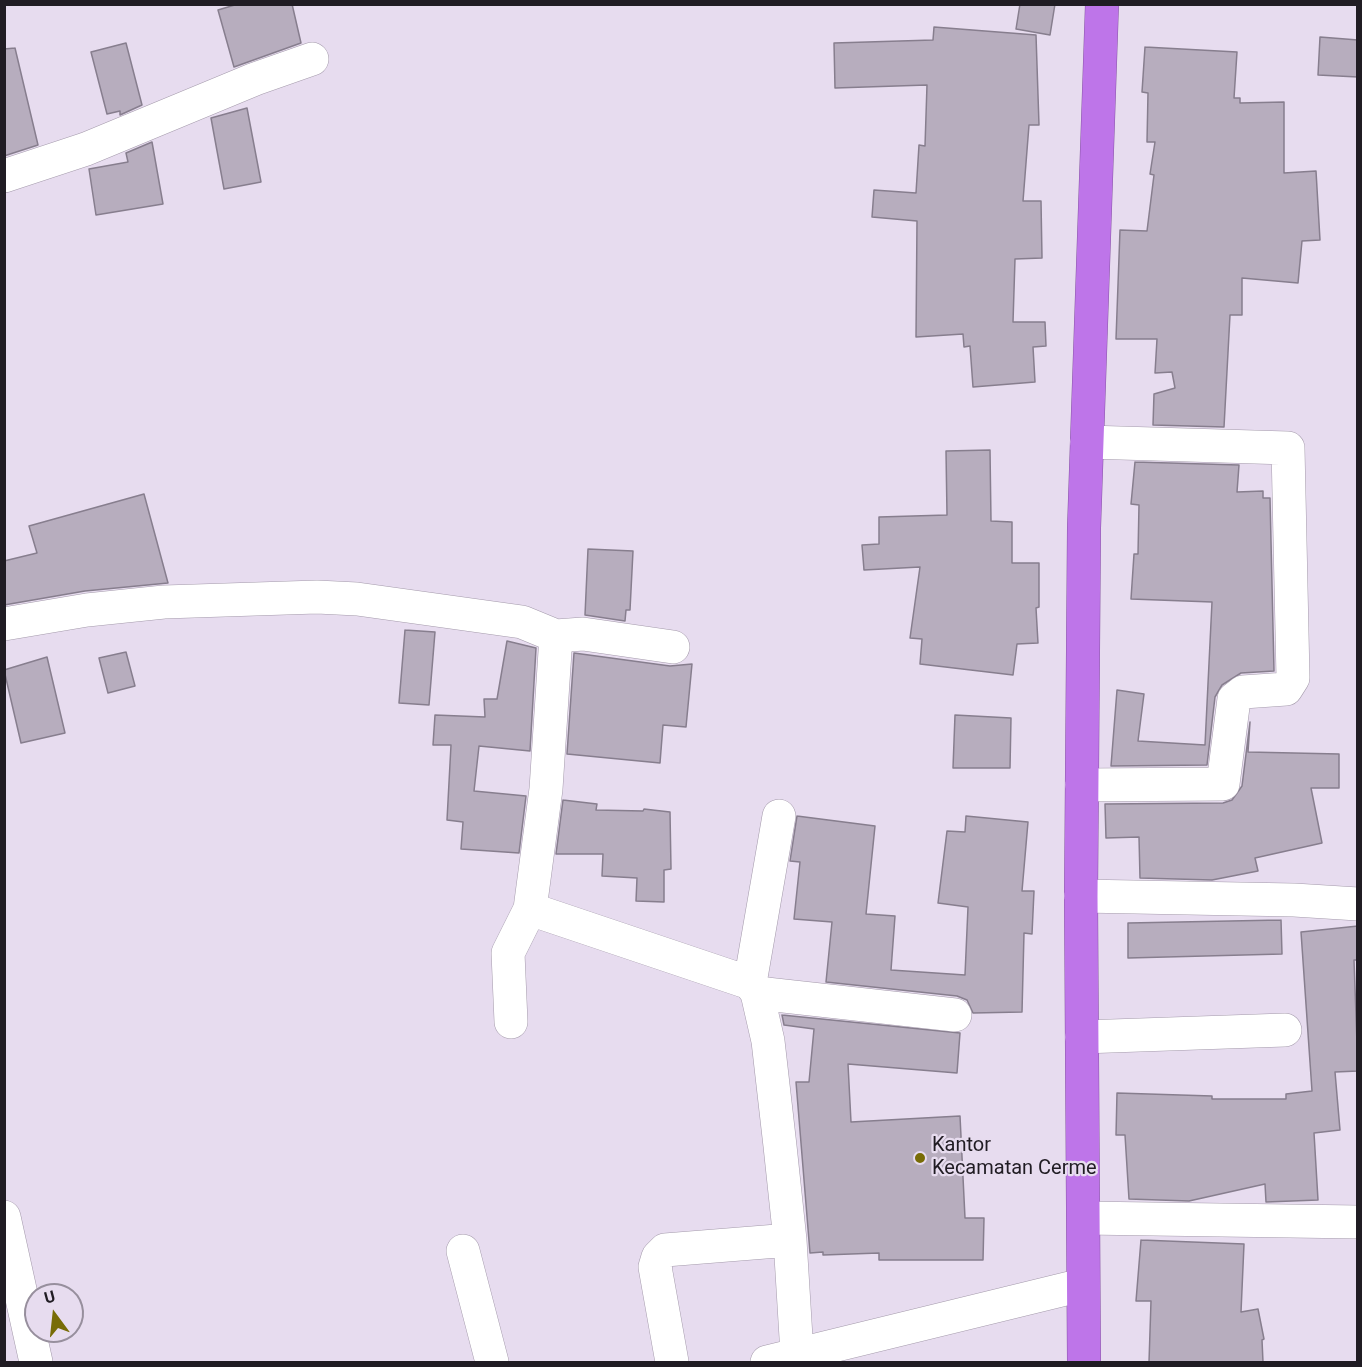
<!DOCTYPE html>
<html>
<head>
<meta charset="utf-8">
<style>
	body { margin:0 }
	#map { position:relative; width:1362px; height:1367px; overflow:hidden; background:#e7dcef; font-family:Roboto,sans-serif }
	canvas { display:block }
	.frame { position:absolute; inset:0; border:6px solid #201c23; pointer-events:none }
	.north { position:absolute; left:24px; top:1283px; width:60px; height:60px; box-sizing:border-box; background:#e7dcef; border:2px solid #978f9d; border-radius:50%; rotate:345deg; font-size:16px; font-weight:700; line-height:24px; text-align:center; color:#201c23 }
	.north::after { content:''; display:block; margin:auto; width:21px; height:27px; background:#786c06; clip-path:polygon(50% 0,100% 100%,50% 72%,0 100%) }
</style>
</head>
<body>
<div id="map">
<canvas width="1362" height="1367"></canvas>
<div class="frame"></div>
<div class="north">U</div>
</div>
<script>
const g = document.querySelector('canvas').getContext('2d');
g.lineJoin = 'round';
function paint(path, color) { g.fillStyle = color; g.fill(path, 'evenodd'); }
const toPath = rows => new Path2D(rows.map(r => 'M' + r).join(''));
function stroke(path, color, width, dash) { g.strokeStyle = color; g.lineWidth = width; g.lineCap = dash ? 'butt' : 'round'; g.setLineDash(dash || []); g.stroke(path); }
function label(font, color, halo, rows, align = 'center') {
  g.font = font + ' Roboto,sans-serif'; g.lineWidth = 4.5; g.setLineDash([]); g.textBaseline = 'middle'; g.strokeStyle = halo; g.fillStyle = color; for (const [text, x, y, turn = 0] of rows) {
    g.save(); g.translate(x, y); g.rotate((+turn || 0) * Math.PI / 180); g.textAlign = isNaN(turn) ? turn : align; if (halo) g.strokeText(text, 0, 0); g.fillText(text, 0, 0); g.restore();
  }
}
const building = toPath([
	[238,4,292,4,301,43,234,67,218,10,238,4],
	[1020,4,1055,4,1050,35,1016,29,1020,4],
	[934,27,1036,35,1039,125,1029,125,1023,201,1041,201,1042,258,1015,259,1013,322,1045,322,1046,346,1033,347,1035,382,973,387,970,346,964,347,963,334,916,337,917,221,872,217,874,190,916,193,919,145,925,146,927,85,835,88,834,43,933,40,934,27],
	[1320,37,1358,40,1358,77,1318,75,1320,37],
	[126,43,142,105,120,115,120,111,107,114,91,52,126,43],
	[1145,47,1237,52,1234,98,1240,98,1240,103,1284,102,1284,173,1316,171,1320,240,1302,241,1298,283,1242,278,1242,315,1230,315,1224,427,1153,425,1154,394,1175,388,1172,372,1155,373,1157,339,1116,339,1120,230,1147,231,1154,175,1150,174,1155,142,1147,142,1148,93,1142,92,1145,47],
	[15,48,38,145,4,156,4,49,15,48],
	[247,108,261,182,224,189,211,118,247,108],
	[152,142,163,204,96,215,89,169,128,162,126,153,152,142],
	[990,450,991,521,1012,522,1012,563,1039,563,1039,607,1036,608,1038,643,1017,644,1013,675,920,664,922,639,910,638,920,567,864,570,862,545,879,544,879,517,947,515,946,451,990,450],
	[1135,462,1239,465,1237,492,1263,491,1263,498,1270,498,1274,671,1241,673,1222,685,1215,697,1207,765,1111,766,1117,690,1144,694,1138,741,1205,745,1212,602,1131,599,1134,554,1138,554,1139,505,1131,504,1135,462],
	[144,494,168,583,85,591,4,605,4,561,37,553,29,526,144,494],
	[588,549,633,551,630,610,626,610,625,621,585,615,588,549],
	[405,630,435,632,429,705,399,703,405,630],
	[507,641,536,648,530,751,479,746,474,791,526,796,519,853,461,849,463,822,447,820,451,745,433,745,435,715,485,717,484,699,497,699,507,641],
	[126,652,135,686,108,693,99,658,126,652],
	[574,653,670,666,692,664,686,727,663,725,660,763,567,754,574,653],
	[47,657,65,733,21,743,4,670,47,657],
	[955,715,1011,718,1010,768,953,768,955,715],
	[1250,722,1248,752,1339,754,1339,788,1311,788,1322,843,1255,858,1258,871,1212,880,1140,878,1139,837,1106,838,1105,804,1223,803,1232,800,1242,786,1250,722],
	[563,800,597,804,596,810,643,811,644,809,670,812,671,869,664,870,664,902,636,901,637,878,602,876,603,854,556,854,563,800],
	[797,816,875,826,866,914,895,916,891,970,965,975,968,907,938,903,947,831,965,832,966,816,1028,822,1022,891,1034,891,1032,934,1024,933,1022,1012,973,1013,967,1000,957,996,826,982,832,922,794,919,800,862,790,861,797,816],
	[1281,920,1282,954,1128,958,1128,923,1281,920],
	[1358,926,1358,960,1354,960,1358,1071,1335,1072,1340,1130,1314,1133,1318,1200,1266,1202,1265,1184,1189,1201,1129,1199,1125,1135,1116,1135,1117,1093,1212,1096,1212,1099,1286,1099,1286,1094,1312,1091,1301,932,1358,926],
	[782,1015,960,1033,957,1073,848,1064,851,1122,960,1116,965,1218,984,1218,983,1260,879,1260,879,1253,823,1255,823,1252,810,1253,796,1082,809,1082,814,1029,784,1025,782,1015],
	[1141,1240,1244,1244,1241,1312,1258,1309,1264,1339,1262,1340,1263,1362,1149,1362,1151,1301,1136,1301,1141,1240]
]);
const minor = toPath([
	[4,176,86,149,255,79,312,59],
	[4,624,87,610,164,602,317,597,357,599,522,622,556,636,546,789,530,909,508,953,511,1022],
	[556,636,583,634,673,647],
	[1082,785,1223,784,1234,699,1243,692,1286,689,1293,678,1288,448,1087,442],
	[1081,896,1294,900,1358,904],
	[530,909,750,983,757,993,768,1041,780,1146,790,1240,797,1354],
	[750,983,779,816],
	[757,993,955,1015],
	[1082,1037,1285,1030],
	[4,1217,36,1362],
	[1084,1218,1358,1222],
	[463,1251,492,1362],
	[672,1362,655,1267,658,1257,665,1250,790,1240],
	[767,1362,1082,1285]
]);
const highway = toPath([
	[1084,1362,1081,896,1084,528,1102,4]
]);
const markers = [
	[920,1158,6,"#786c06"]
];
const poiNames = [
	["Kantor",932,1146],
	["Kecamatan Cerme",932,1169]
];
paint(building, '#b7adbe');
stroke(building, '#877e8e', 1.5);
stroke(minor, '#a49aab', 34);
stroke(highway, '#8756a4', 34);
stroke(minor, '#fff', 33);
stroke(highway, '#be75e9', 33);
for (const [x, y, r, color] of markers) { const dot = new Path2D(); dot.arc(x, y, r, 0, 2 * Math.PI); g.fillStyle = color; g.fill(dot); stroke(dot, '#e7dcef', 2); }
label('20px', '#201c23', '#e7dcef', poiNames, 'left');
</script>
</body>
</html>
